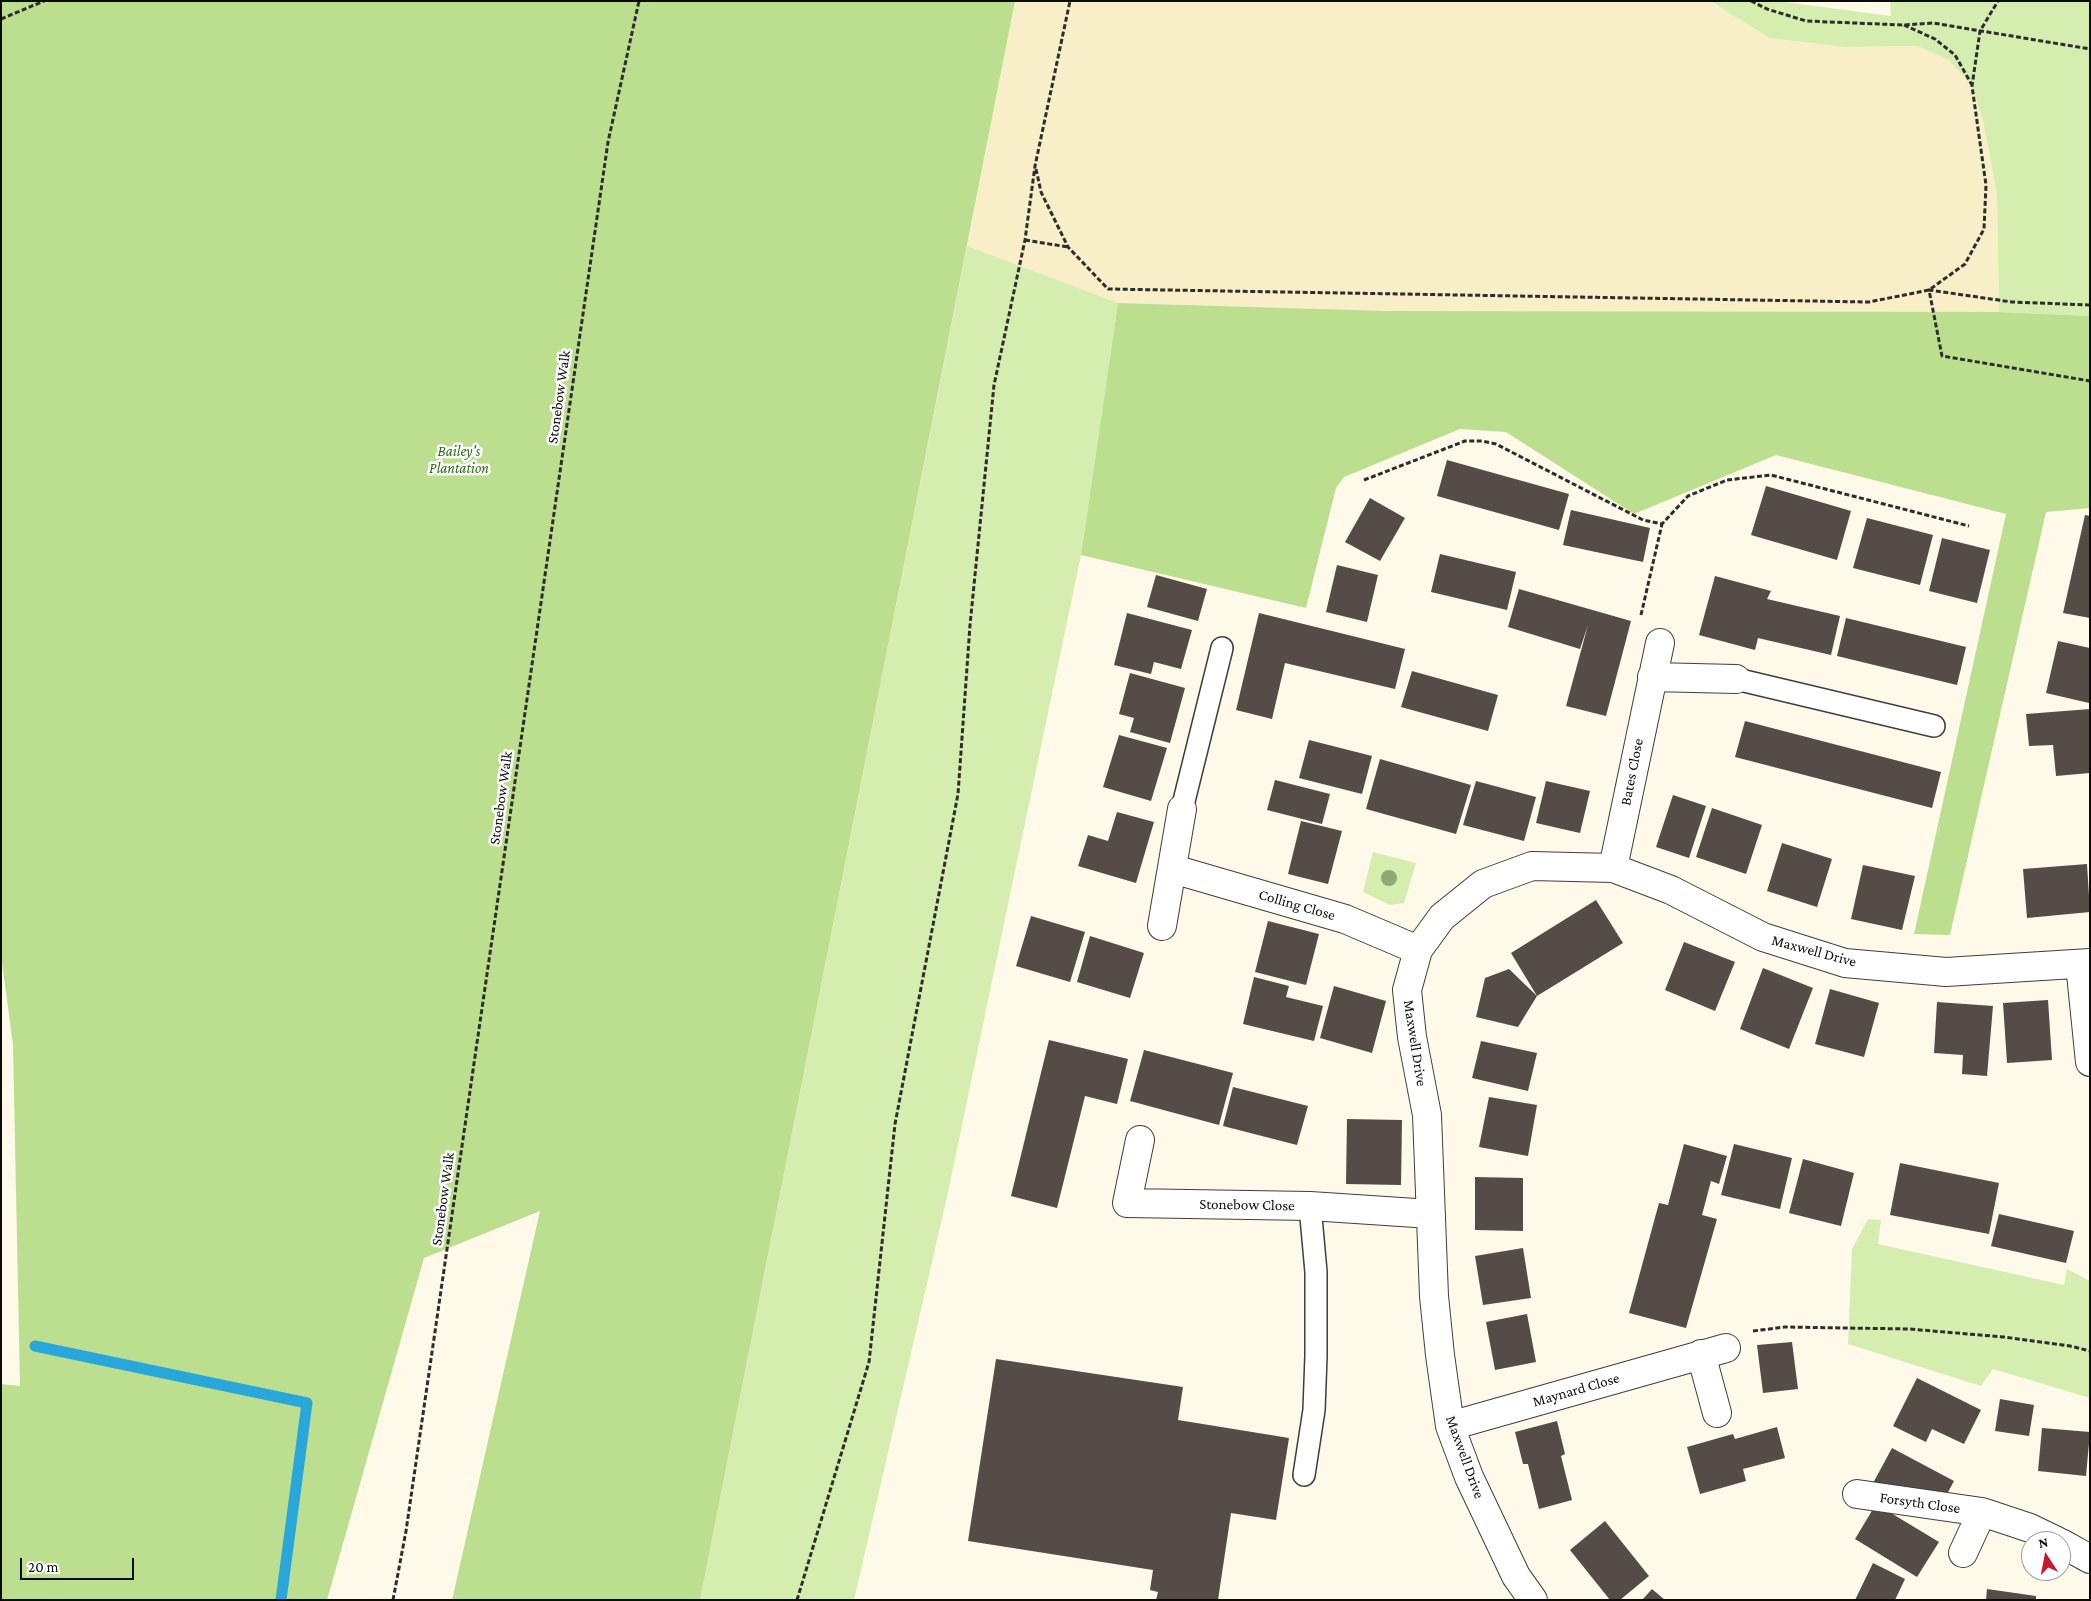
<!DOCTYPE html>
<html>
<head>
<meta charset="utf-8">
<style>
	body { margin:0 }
	#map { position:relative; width:2091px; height:1601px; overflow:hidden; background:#fff9ea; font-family:"Crimson Pro",serif }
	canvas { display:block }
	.frame { position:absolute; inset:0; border:2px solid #0b0b0b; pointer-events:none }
	.north { position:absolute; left:2021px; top:1531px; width:50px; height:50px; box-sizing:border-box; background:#fff; border:1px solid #9d9d9d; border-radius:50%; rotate:349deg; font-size:14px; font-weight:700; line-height:20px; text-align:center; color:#0b0b0b }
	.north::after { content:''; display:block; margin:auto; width:18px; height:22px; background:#c71733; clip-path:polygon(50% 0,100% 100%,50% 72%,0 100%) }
	.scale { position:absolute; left:20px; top:1558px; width:114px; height:22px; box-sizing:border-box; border:2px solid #0b0b0b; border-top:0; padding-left:6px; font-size:15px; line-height:18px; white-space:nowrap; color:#0b0b0b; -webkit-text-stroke:4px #fff; paint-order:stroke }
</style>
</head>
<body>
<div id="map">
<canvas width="2091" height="1601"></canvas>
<div class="frame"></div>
<div class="north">N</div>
<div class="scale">20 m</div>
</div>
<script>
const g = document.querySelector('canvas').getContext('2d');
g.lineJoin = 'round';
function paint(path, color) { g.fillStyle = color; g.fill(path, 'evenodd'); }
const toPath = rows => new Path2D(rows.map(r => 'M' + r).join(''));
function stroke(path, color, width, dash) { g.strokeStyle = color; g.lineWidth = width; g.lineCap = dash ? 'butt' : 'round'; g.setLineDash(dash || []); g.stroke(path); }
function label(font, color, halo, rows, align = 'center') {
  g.font = font + ' "Crimson Pro",serif'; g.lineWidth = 5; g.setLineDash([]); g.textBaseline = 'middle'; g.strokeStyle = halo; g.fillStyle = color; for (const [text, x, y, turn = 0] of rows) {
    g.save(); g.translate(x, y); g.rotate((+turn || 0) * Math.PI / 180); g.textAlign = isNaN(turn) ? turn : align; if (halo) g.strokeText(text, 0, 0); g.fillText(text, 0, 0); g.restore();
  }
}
const farmland = toPath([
	[1015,1,1710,1,1717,7,1847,47,1917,46,1949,60,1972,86,1983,120,1997,194,1999,312,1387,311,1118,303,967,246]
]);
const green = toPath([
	[1710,1,1777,1,1891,16,1890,1,2090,1,2090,316,1999,312,1997,194,1983,120,1972,86,1949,60,1917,46,1847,47,1770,38],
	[967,246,1118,303,1081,555,947,1197,854,1600,700,1600],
	[1373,852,1416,863,1404,903,1390,905,1363,892],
	[1868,1219,1881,1220,1878,1244,2064,1285,2067,1269,2090,1281,2090,1398,1993,1369,1981,1386,1848,1344,1852,1249]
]);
const forest = toPath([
	[1,1,1015,1,700,1600,452,1600,540,1211,424,1258,327,1600,1,1600,1,1384,20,1386,13,1045,1,955],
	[1118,303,1387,311,1999,312,2090,316,2090,508,2046,512,1950,935,1914,934,2006,514,1776,455,1634,514,1506,432,1460,429,1344,477,1336,488,1306,608,1081,555]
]);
const stream = toPath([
	[35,1346,307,1403,281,1600]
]);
const building = toPath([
	[1447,460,1569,494,1559,530,1437,496],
	[1766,486,1851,511,1837,560,1751,535],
	[1370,498,1405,518,1380,561,1345,542],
	[1571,510,1650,528,1643,562,1563,545],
	[2085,515,2090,516,2090,618,2063,613],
	[1867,518,1933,535,1920,585,1853,568],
	[1942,538,1990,550,1977,603,1929,591],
	[1440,554,1516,572,1507,610,1431,592],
	[1337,565,1378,575,1367,622,1326,612],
	[1156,575,1207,589,1198,621,1147,607],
	[1715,576,1771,591,1767,599,1840,616,1831,655,1758,638,1755,650,1699,635],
	[1519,589,1631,621,1606,716,1566,706,1588,625,1580,649,1508,627],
	[1127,613,1192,630,1181,669,1154,662,1151,674,1114,665],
	[1259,613,1405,649,1395,689,1285,663,1272,719,1236,710],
	[1846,618,1966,647,1957,685,1837,656],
	[2058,641,2090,648,2089,703,2046,693],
	[1412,671,1498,695,1488,731,1401,707],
	[1130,673,1185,688,1170,743,1130,732,1134,718,1119,714],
	[2090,709,2090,773,2056,776,2053,745,2029,746,2026,714],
	[1745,721,1941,772,1932,808,1735,757],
	[1119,735,1167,748,1151,801,1103,787],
	[1309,740,1372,756,1362,794,1299,778],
	[1380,759,1471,785,1456,834,1366,809],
	[1275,780,1330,794,1322,824,1267,810],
	[1476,781,1536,797,1524,841,1463,825],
	[1546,781,1590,791,1580,833,1536,823],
	[1673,795,1706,806,1689,858,1656,847],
	[1712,808,1762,825,1746,874,1696,857],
	[1117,812,1154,822,1136,883,1078,866,1088,835,1108,841],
	[1301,821,1342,831,1328,884,1288,874],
	[1782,843,1832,859,1817,907,1767,891],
	[2087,864,2090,912,2027,918,2023,869],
	[1863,865,1915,876,1902,930,1851,919],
	[1596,900,1623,943,1537,996,1511,953],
	[1031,916,1085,932,1070,982,1016,966],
	[1268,921,1319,934,1306,985,1255,972],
	[1090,936,1144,953,1130,998,1077,982],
	[1684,942,1735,962,1715,1011,1665,990],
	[1763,968,1813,988,1789,1049,1740,1029],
	[1509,969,1537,996,1518,1027,1476,1017,1485,978],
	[1254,977,1289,986,1286,997,1323,1006,1314,1041,1243,1024],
	[1334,986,1386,1001,1372,1053,1320,1038],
	[1830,989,1879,1003,1864,1057,1815,1044],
	[2048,1000,2052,1060,2007,1063,2003,1003],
	[1937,1002,1993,1006,1987,1076,1962,1074,1963,1055,1934,1053],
	[1049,1040,1128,1059,1117,1104,1085,1096,1057,1208,1011,1196],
	[1481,1041,1537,1053,1528,1091,1472,1078],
	[1144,1050,1233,1073,1219,1125,1130,1101],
	[1233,1087,1308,1106,1297,1145,1223,1126],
	[1489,1097,1537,1105,1528,1156,1479,1147],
	[1347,1119,1402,1120,1401,1185,1346,1184],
	[1684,1144,1727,1156,1719,1184,1711,1181,1702,1215,1717,1219,1686,1328,1629,1313,1659,1203,1668,1205],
	[1734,1144,1792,1158,1780,1209,1721,1195],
	[1803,1159,1854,1173,1841,1226,1789,1213],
	[1900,1163,1999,1183,1989,1234,1890,1215],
	[1475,1177,1523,1178,1523,1231,1475,1230],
	[1999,1214,2074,1231,2066,1263,1991,1246],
	[1523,1248,1531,1298,1483,1305,1475,1256],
	[1527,1314,1536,1362,1495,1370,1486,1322],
	[1792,1342,1798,1389,1763,1393,1757,1345],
	[996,1359,1183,1387,1178,1420,1289,1438,1276,1520,1231,1513,1218,1600,1156,1600,1158,1592,1150,1590,1153,1570,968,1541],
	[1917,1378,1981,1410,1964,1444,1932,1429,1926,1442,1893,1426],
	[2000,1399,2034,1405,2029,1436,1995,1431],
	[1557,1421,1565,1454,1561,1456,1572,1500,1539,1509,1528,1464,1523,1464,1515,1432],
	[1777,1427,1785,1458,1743,1469,1746,1481,1700,1494,1687,1447,1733,1434,1735,1439],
	[2042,1428,2090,1432,2086,1476,2038,1471],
	[1892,1448,1954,1481,1934,1518,1872,1485],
	[1876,1504,1939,1542,1917,1577,1855,1539],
	[1605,1521,1649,1576,1620,1600,1610,1600,1570,1550],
	[1873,1563,1905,1579,1895,1600,1855,1600],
	[1652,1589,1665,1600,1642,1600],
	[1987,1589,2036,1596,2036,1600,1986,1600]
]);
const path = toPath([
	[1751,1,1767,9,1806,21,1903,25,1933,23,2090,49],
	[1,19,44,1],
	[1904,25,1935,39,1955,55,1972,85],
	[1036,169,1041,192,1068,247,1108,289,1869,302,1929,290,1965,264,1984,229,1986,185,1972,86,1980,31,1998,1],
	[1025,240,1068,247],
	[2090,305,2012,302,1929,290,1942,356,2090,381],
	[1364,480,1465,441,1482,441,1496,444,1643,520,1662,524,1688,496,1727,480,1771,475,1969,526],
	[1641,615,1662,524],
	[1753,1331,1785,1327,1909,1329,2004,1337,2070,1346,2090,1351],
	[393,1600,406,1531,608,142,639,1],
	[797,1600,869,1362,895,1124,958,794,970,625,994,385,1025,240,1035,166,1070,1]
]);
const service = toPath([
	[1736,679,1934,726],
	[1182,809,1222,648],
	[1304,1475,1314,1410,1316,1356,1316,1272,1310,1206]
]);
const minor = toPath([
	[1652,677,1736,679],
	[1613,868,1660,643],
	[1173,869,1345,919,1418,950],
	[1162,926,1182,809],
	[2080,964,2090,1062],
	[1140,1140,1127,1203,1310,1206,1431,1214],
	[1701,1354,1717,1413],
	[1450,1426,1726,1348],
	[1857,1494,1982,1512,1963,1553],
	[1982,1512,2030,1528,2057,1541],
	[2061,1543,2090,1559],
	[1533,1600,1516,1576,1469,1477,1450,1426,1440,1355,1434,1296,1427,1115,1412,1037,1407,990,1418,950,1442,917,1483,884,1532,866,1613,868,1671,890,1763,937,1845,963,1946,972,2090,963]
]);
const trees = [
	[1389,878]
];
const streetNames = [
	["Stonebow Walk",559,397,-82],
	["Bates Close",1632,772,-79],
	["Stonebow Walk",501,798,-82],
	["Colling Close",1297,905,16],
	["Maxwell Drive",1814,951,15],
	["Maxwell Drive",1415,1043,81],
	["Stonebow Walk",443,1199,-82],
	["Stonebow Close",1247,1205,1],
	["Maynard Close",1576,1390,-16],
	["Maxwell Drive",1465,1457,70],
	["Forsyth Close",1920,1503,8]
];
const parkNames = [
	["Bailey's",459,451],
	["Plantation",459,468]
];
paint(farmland, '#f8eec7');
paint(green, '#d6edb0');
paint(forest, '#bbdf8e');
stroke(stream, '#29a7da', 11);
paint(building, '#554b47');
stroke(service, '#3e3e3e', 24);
stroke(minor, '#3e3e3e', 30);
stroke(path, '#2d2d2d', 3, [5, 2.5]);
stroke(service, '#fff', 21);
stroke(minor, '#fff', 28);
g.fillStyle = '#8ea976';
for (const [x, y] of trees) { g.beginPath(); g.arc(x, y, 8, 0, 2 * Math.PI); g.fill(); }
label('15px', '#0b0b0b', '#fff', streetNames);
label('italic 15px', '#316817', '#fff', parkNames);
</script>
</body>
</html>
